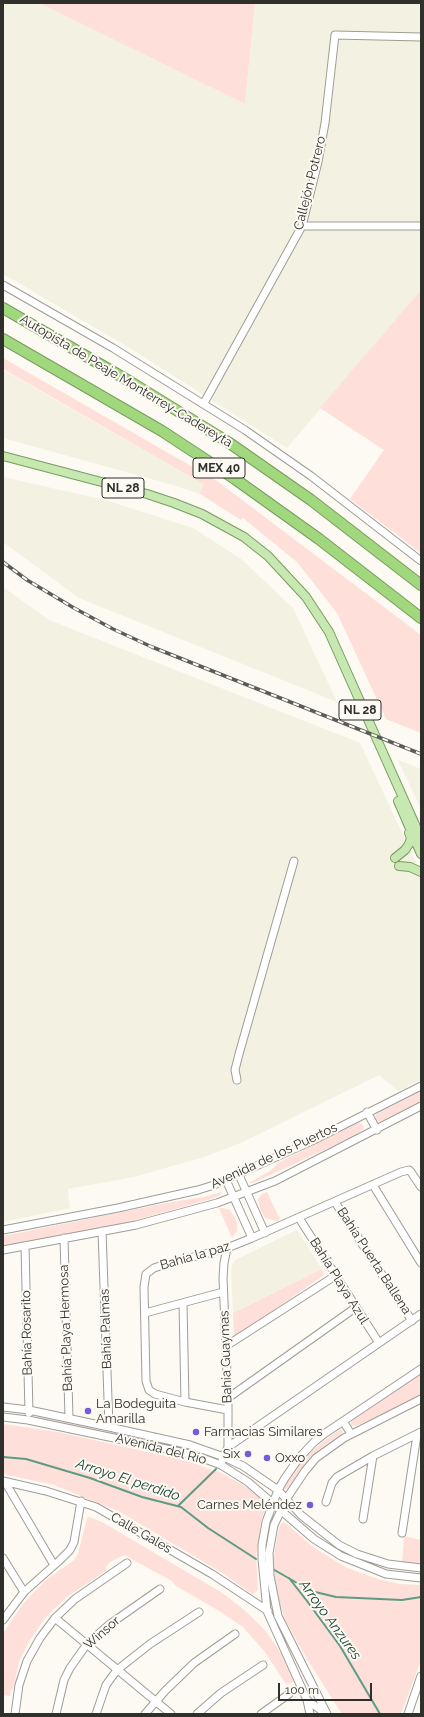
<!DOCTYPE html>
<html>
<head>
<meta charset="utf-8">
<style>
	body { margin:0 }
	#map { position:relative; width:424px; height:1717px; overflow:hidden; background:#fcfaf3; font-family:Raleway,sans-serif }
	canvas { display:block }
	.frame { position:absolute; inset:0; border:4px solid #2f2f2c; pointer-events:none }
	.scale { position:absolute; left:278px; top:1683px; width:94px; height:18px; box-sizing:border-box; border:2px solid #2f2f2c; border-top:0; padding-left:5px; font-size:12px; line-height:14px; white-space:nowrap; color:#2f2f2c; -webkit-text-stroke:3px #fcfaf3; paint-order:stroke }
</style>
</head>
<body>
<div id="map">
<canvas width="424" height="1717"></canvas>
<div class="frame"></div>
<div class="scale">100 m</div>
</div>
<script>
const g = document.querySelector('canvas').getContext('2d');
g.lineJoin = 'round';
function paint(path, color) { g.fillStyle = color; g.fill(path, 'evenodd'); }
const toPath = rows => new Path2D(rows.map(r => 'M' + r).join(''));
function stroke(path, color, width, dash) { g.strokeStyle = color; g.lineWidth = width; g.lineCap = dash ? 'butt' : 'round'; g.setLineDash(dash || []); g.stroke(path); }
function label(font, color, halo, rows, align = 'center') {
  g.font = font + ' Raleway,sans-serif'; g.lineWidth = 4; g.setLineDash([]); g.textBaseline = 'middle'; g.strokeStyle = halo; g.fillStyle = color; for (const [text, x, y, turn = 0] of rows) {
    g.save(); g.translate(x, y); g.rotate((+turn || 0) * Math.PI / 180); g.textAlign = isNaN(turn) ? turn : align; if (halo) g.strokeText(text, 0, 0); g.fillText(text, 0, 0); g.restore();
  }
}
const built = toPath([
	[3,3,39,3,245,104,255,3,421,3,421,290,287,448,133,350,3,274],
	[3,370,203,484,200,494,173,485,3,438],
	[3,477,105,500,193,528,241,559,293,608,337,702,79,598,3,542],
	[3,587,49,620,360,743,421,873,421,1080,398,1091,379,1075,243,1142,204,1157,134,1177,68,1189,70,1208,3,1222],
	[398,760,421,769,421,809],
	[297,1230,322,1269,233,1313,231,1268,235,1260]
]);
const green = toPath([
	[39,3,255,3,245,104],
	[421,290,421,553,350,499,384,450,320,408],
	[3,358,217,481,421,635,421,733,386,719,337,613,297,562,243,518,241,520,200,494,203,484,3,369],
	[421,1091,421,1101,382,1121,379,1122,375,1119,376,1114,378,1113],
	[358,1123,362,1124,364,1128,356,1135,253,1183,249,1183,270,1171,278,1163],
	[221,1192,222,1193,220,1195,211,1199,121,1224,3,1246,3,1236,172,1202,204,1197],
	[267,1192,280,1219,277,1221,265,1218,260,1209,258,1199,262,1194],
	[223,1208,230,1210,237,1222,237,1231,232,1238,219,1208],
	[322,1269,324,1275,237,1336,234,1336,233,1313],
	[419,1375,421,1375,421,1394,379,1417,355,1426,350,1425,352,1421],
	[35,1416,192,1449,211,1457,37,1418],
	[3,1424,58,1432,175,1458,194,1463,211,1470,212,1472,217,1471,227,1476,253,1491,264,1502,266,1507,261,1522,256,1557,258,1590,252,1594,224,1574,120,1512,103,1505,54,1485,3,1474],
	[341,1429,343,1430,342,1433,320,1449,309,1460,288,1490,284,1488,297,1466,307,1456,322,1442],
	[89,1517,102,1522,202,1581,221,1592,243,1609,265,1630,283,1656,294,1679,293,1682,286,1684,265,1652,243,1627,216,1609,176,1586,172,1581,124,1555,110,1562,106,1567,106,1571,68,1596,45,1618,30,1640,19,1662,13,1690,11,1690,10,1696,3,1695,3,1633,23,1604,34,1592,46,1580,74,1560,78,1554,87,1518],
	[283,1522,288,1525,313,1547,347,1568,378,1579,400,1584,421,1585,421,1660,401,1714,342,1714,307,1659,285,1620,277,1593,273,1561,279,1527],
	[404,1536,421,1540,421,1566,402,1564]
]);
const stream = toPath([
	[3,1457,26,1459,90,1478,142,1497,181,1507,208,1528,256,1559],
	[178,1506,216,1469],
	[271,1568,311,1591,336,1597,402,1600,421,1597],
	[289,1578,307,1601,340,1646,380,1714]
]);
const minor = toPath([
	[302,226,421,226],
	[3,285,113,348,245,430,311,476,421,561],
	[204,403,302,226,318,162,325,123,335,35,421,37],
	[237,1080,235,1070,239,1054,294,861],
	[367,1112,377,1130],
	[239,1175,265,1233],
	[226,1180,252,1238],
	[373,1185,421,1263],
	[335,1202,412,1321],
	[299,1218,379,1343],
	[3,1230,118,1208,198,1190,214,1185,314,1140,421,1086],
	[102,1231,109,1427],
	[64,1238,69,1418],
	[25,1246,29,1413],
	[3,1250,136,1225,217,1203,275,1181,421,1106],
	[183,1303,185,1402],
	[145,1313,223,1292],
	[226,1346,335,1276],
	[228,1398,355,1308],
	[3,1407,29,1410,109,1427,190,1445,224,1457,243,1466,278,1490,301,1515,339,1545,357,1554,388,1564,421,1568],
	[228,1410,185,1402,155,1394,149,1390,146,1381,144,1287,146,1274,154,1268,163,1265,227,1248,252,1238,401,1172,409,1170,411,1172,421,1187],
	[3,1417,28,1420,171,1450,197,1456,221,1465,248,1482,314,1539,341,1556,386,1574,421,1578],
	[343,1421,351,1434],
	[228,1447,421,1314],
	[222,1461,228,1447,228,1398,223,1278,224,1263,227,1248],
	[3,1481,46,1491,96,1507,212,1574,268,1611],
	[5,1482,54,1565],
	[326,1502,332,1483,337,1477,373,1456,421,1432],
	[363,1519,373,1456],
	[402,1533,417,1435,419,1435],
	[3,1558,24,1592],
	[55,1618,171,1714],
	[3,1620,24,1592,59,1561,70,1550,74,1542,81,1501],
	[307,1700,326,1714],
	[15,1714,19,1685,27,1661,40,1638,55,1618,75,1599,127,1563],
	[56,1714,64,1680,70,1668,87,1644,110,1624,160,1589],
	[96,1714,106,1685,117,1670,150,1644,199,1612],
	[145,1714,165,1691,194,1663,235,1634],
	[197,1714,221,1693,263,1665],
	[261,1714,289,1694],
	[310,1714,307,1700,267,1611,262,1559,262,1545,266,1522,278,1490,285,1478,299,1458,314,1442,324,1434,421,1369],
	[327,1714,278,1616,270,1576,269,1553,274,1525,287,1498,305,1471,316,1458,344,1438,421,1399],
	[408,1714,421,1676]
]);
const major = toPath([
	[3,456,147,494,174,503,202,514,244,537,268,556,306,597,329,632,421,838],
	[398,801,421,854],
	[395,858,405,850,409,844,411,838,409,833],
	[399,866,410,867,421,872]
]);
const highway = toPath([
	[3,308,129,381,228,442,311,500,421,585],
	[3,339,162,431,235,479,319,539,421,618]
]);
const rail = toPath([
	[3,562,27,580,74,608,113,629,152,647,421,754]
]);
const markers = [
	[88,1411,4,"#755bd6"],
	[196,1432,4,"#755bd6"],
	[248,1454,4,"#755bd6"],
	[267,1458,4,"#755bd6"],
	[310,1505,4,"#755bd6"]
];
const shields = [
	[219,468,52],
	[123,488,42],
	[360,710,42]
];
const shieldNames = [
	["MEX 40",219,468],
	["NL 28",123,488],
	["NL 28",360,710]
];
const streetNames = [
	["Callejón Potrero",310,183,-76],
	["Autopista de Peaje Monterrey-Cadereyta",126,381,31],
	["Avenida de los Puertos",274,1156,-25],
	["Bahía la paz",195,1256,-16],
	["Bahía Puerta Ballena",374,1261,57],
	["Bahía Playa Azul",339,1281,58],
	["Bahía Playa Hermosa",66,1328,-92],
	["Bahía Palmas",106,1329,-92],
	["Bahía Rosarito",27,1333,-91],
	["Bahía Guaymas",226,1357,-92],
	["Avenida del Río",161,1449,14],
	["Calle Gales",141,1533,30],
	["Winsor",102,1633,-41]
];
const poiNames = [
	["La Bodeguita",96,1404],
	["Amarilla",96,1419],
	["Farmacias Similares",204,1432],
	["Six",240,1454,"right"],
	["Oxxo",275,1458],
	["Carnes Meléndez",302,1505,"right"]
];
const waterNames = [
	["Arroyo El perdido",128,1480,18],
	["Arroyo Anzures",330,1620,54]
];
paint(built, '#f3f1e2');
paint(green, '#ffdfd9');
stroke(stream, '#5c9c84', 2);
stroke(minor, '#9e9d96', 9);
stroke(major, '#799d61', 10);
stroke(highway, '#799d61', 12);
stroke(minor, '#fff', 7);
stroke(major, '#c7e8b1', 8);
stroke(highway, '#a1d87d', 10);
stroke(rail, '#5b5b57', 3.5);
stroke(rail, '#fcfaf3', 2, [6]);
for (const [x, y, r, color] of markers) { const dot = new Path2D(); dot.arc(x, y, r, 0, 2 * Math.PI); g.fillStyle = color; g.fill(dot); stroke(dot, '#fcfaf3', 1.5); }
for (const [x, y, w] of shields) { const box = new Path2D(); box.roundRect(x - w / 2, y - 10, w, 20, 3); g.fillStyle = '#fcfaf3'; g.fill(box); stroke(box, '#2f2f2c', 1); }
label('bold 12px', '#2f2f2c', null, shieldNames);
label('13px', '#2f2f2c', '#fcfaf3', streetNames);
label('13px', '#2f2f2c', '#fcfaf3', poiNames, 'left');
label('italic 14px', '#1a4335', '#fcfaf3', waterNames);
</script>
</body>
</html>
